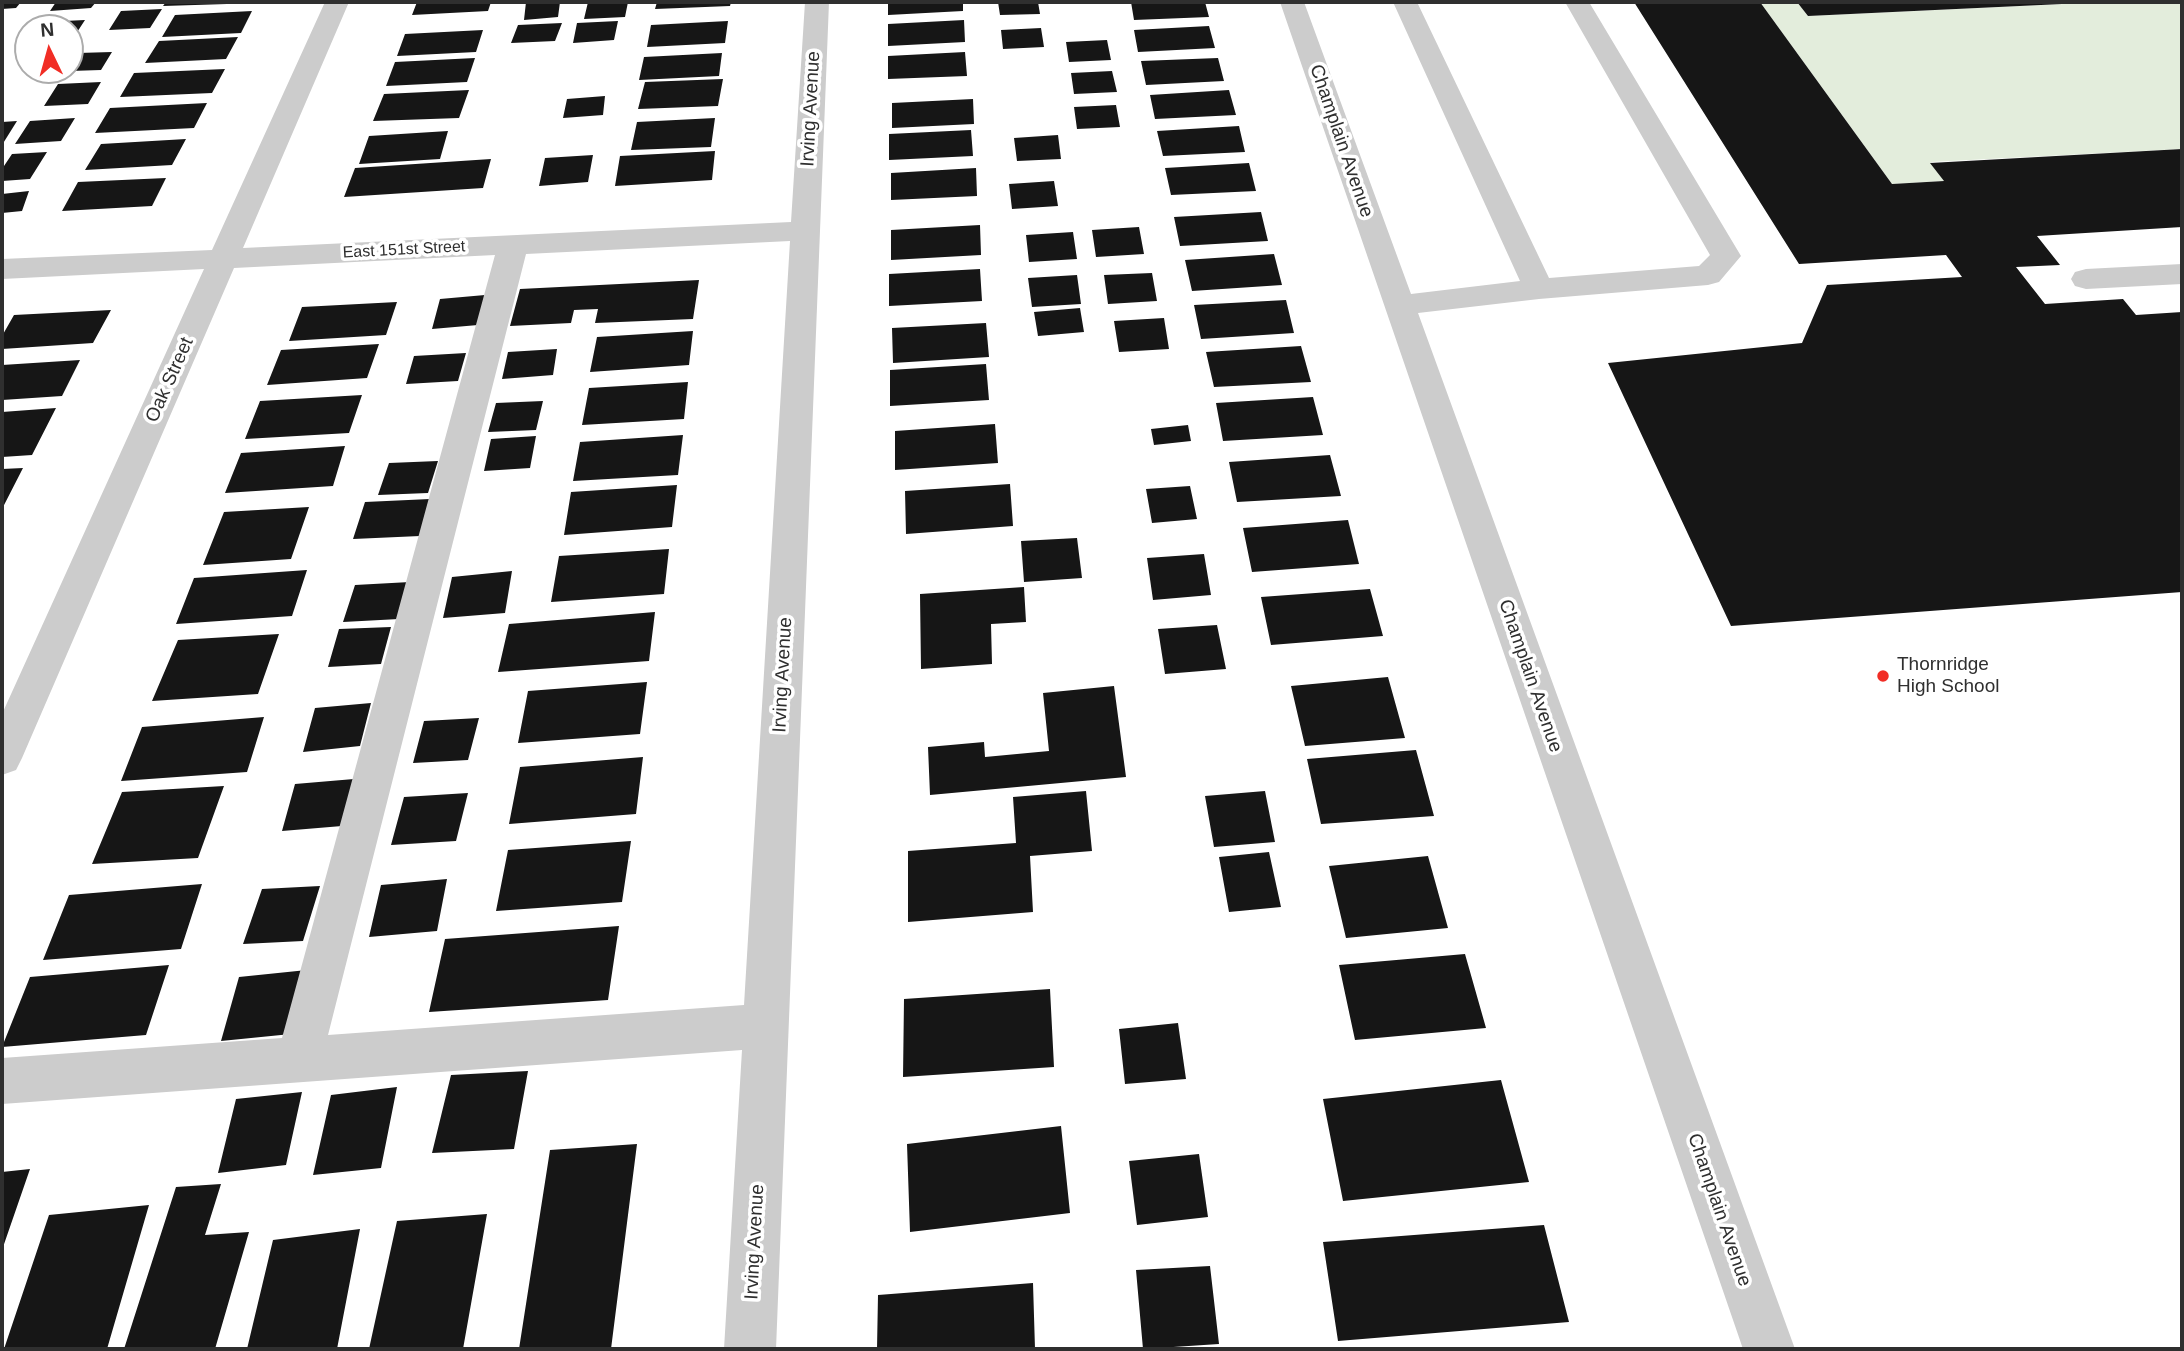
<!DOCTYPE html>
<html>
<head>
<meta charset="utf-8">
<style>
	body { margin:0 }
	#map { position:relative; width:2184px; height:1351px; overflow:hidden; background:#fff; font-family:Helvetica,sans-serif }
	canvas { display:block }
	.frame { position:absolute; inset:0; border:4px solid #2f2f2f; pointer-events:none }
	.north { position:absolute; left:14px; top:14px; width:70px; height:70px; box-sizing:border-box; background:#fff; border:2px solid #acacac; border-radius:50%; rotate:355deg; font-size:19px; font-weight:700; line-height:28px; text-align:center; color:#2f2f2f }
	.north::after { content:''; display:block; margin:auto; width:24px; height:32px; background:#f12d25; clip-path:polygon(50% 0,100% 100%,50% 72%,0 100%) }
</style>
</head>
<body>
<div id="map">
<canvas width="2184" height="1351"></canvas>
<div class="frame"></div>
<div class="north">N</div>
</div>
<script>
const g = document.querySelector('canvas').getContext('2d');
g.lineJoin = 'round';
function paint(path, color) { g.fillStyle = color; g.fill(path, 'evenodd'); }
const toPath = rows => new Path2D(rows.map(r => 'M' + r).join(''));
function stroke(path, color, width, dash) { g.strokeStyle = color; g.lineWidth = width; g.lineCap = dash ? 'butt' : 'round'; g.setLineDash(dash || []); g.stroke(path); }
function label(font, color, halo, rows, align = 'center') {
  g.font = font + ' Helvetica,sans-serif'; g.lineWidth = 7; g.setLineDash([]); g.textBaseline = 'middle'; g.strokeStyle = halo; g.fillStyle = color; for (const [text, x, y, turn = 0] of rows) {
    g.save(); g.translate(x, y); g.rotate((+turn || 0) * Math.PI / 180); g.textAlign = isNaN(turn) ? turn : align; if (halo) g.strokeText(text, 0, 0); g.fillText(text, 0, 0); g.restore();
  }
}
const green = toPath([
	[1760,2,1797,2,1808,16,2106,2,2182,2,2182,149,1931,162,1944,181,1892,184]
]);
const building = toPath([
	[2,2,21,2,16,8,2,9],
	[56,2,96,2,91,8,50,11],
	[166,2,227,2,227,4,163,6],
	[417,2,491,2,488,11,412,15],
	[526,2,560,2,558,17,524,20],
	[588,2,628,2,625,17,584,19],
	[657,2,731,2,730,6,655,9],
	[888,2,963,2,963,11,888,15],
	[998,2,1038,2,1040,14,1000,15],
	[1131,2,1205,2,1209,17,1134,20],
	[1634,2,1760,2,1892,184,1944,181,1930,163,2182,149,2182,227,2037,236,2060,265,2016,267,2045,304,2123,299,2136,315,2182,312,2182,592,1731,626,1608,363,1802,343,1827,285,1962,277,1946,255,1799,264],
	[1797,2,2062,2,2062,4,1808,16],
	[162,9,150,28,109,30,121,11],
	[252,11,241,33,162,37,175,15],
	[85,20,70,43,70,28,39,28,43,22],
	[964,20,965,42,888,46,888,24],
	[618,21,614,40,573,43,577,23],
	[728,21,725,43,647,47,651,25],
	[562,23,555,41,511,43,518,25],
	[1209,26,1215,48,1138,52,1134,30],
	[1041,28,1044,47,1003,49,1001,30],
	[483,30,476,52,397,56,405,34],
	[238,37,226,59,145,63,159,41],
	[1107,40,1111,60,1069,62,1066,42],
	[112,52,101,70,70,71,70,64,78,53],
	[965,52,967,76,888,79,888,56],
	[722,53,719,76,639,80,644,57],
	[475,58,467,82,386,86,395,62],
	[1218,58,1224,81,1146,85,1141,61],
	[225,69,212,93,120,97,134,73],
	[1112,71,1117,92,1074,94,1071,73],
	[723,79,718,106,638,109,645,82],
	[101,82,88,104,44,106,58,84],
	[469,90,459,118,373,121,384,94],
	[1229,90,1236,115,1155,119,1150,95],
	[605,96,603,115,563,118,567,99],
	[973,99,974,124,892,128,892,103],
	[207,103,194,128,95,133,110,108],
	[1116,105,1120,127,1077,129,1074,107],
	[75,118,61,141,15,144,30,121],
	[715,118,711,147,631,150,637,122],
	[17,121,2,145,2,122],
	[1239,126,1245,152,1163,156,1157,131],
	[971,130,973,156,889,160,889,134],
	[448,131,440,159,359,164,369,136],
	[1058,135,1061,159,1017,161,1014,138],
	[186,139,172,165,85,170,101,144],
	[715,151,712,180,615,186,620,156],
	[47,152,30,179,2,181,2,169,12,154],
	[593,155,588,182,539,186,545,158],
	[491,159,483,188,344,197,355,168],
	[1249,163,1256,191,1171,195,1165,168],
	[976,168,977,196,891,200,891,173],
	[166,178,152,206,62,211,78,182],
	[1054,181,1058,206,1012,209,1009,184],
	[29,191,22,211,2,213,2,194],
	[1261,212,1268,241,1180,246,1174,217],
	[980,225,981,255,891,260,891,230],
	[1139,227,1144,254,1096,257,1092,230],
	[1073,232,1077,259,1029,262,1026,235],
	[1274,254,1282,285,1192,291,1185,260],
	[980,269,982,301,889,306,889,274],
	[1152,273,1157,301,1108,304,1104,275],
	[1077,275,1081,304,1032,307,1028,278],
	[699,280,693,319,595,323,598,309,574,310,571,323,510,326,520,289],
	[485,295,478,325,432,329,440,299],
	[1286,300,1294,333,1201,339,1194,305],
	[397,302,386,335,289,341,302,307],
	[1080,308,1084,332,1038,336,1034,312],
	[111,310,93,343,2,349,2,336,14,315],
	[1164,318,1169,349,1119,352,1114,321],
	[986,323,989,357,893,363,892,328],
	[693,331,689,365,590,372,597,337],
	[379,344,367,378,267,385,281,350],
	[1301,346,1311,382,1214,387,1206,352],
	[557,349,553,375,502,379,508,352],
	[466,353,458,381,406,384,414,356],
	[80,360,62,396,2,400,2,365],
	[986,364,989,400,890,406,890,370],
	[688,382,684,419,582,425,589,388],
	[362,395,349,433,245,439,260,401],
	[1313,397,1323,435,1223,441,1216,403],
	[543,401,536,430,488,432,496,403],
	[56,408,32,455,2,457,2,412],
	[995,424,998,463,895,470,895,431],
	[1188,425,1191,441,1154,445,1151,429],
	[683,435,678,475,573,481,580,442],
	[536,436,530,468,484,471,491,439],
	[345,446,333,486,225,493,241,453],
	[1330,455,1341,496,1237,502,1229,462],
	[438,461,428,493,378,495,389,463],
	[23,468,2,509,2,469],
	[1010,484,1013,526,906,534,905,491],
	[677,485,672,527,564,535,571,492],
	[1190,486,1197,519,1152,523,1146,489],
	[430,499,420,536,353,539,365,502],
	[309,507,291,559,203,565,224,512],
	[1348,520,1359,564,1252,572,1243,528],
	[1077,538,1082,578,1024,582,1021,541],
	[669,549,664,594,551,602,559,556],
	[1204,554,1211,595,1153,600,1147,558],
	[307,570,292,616,176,624,194,578],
	[512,571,505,613,443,618,452,577],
	[410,582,399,619,343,622,355,585],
	[1024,587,1026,622,991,624,992,664,921,669,920,594],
	[1370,589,1383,636,1271,645,1261,597],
	[655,612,649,661,498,672,509,624],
	[1217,625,1226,669,1165,674,1158,629],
	[391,627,381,664,328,667,339,629],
	[279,634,258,694,152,701,178,640],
	[1388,677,1405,738,1305,746,1291,686],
	[647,682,640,734,518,743,528,691],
	[1114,686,1126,777,930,795,928,747,984,742,985,757,1049,751,1043,693],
	[371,703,360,746,303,752,315,708],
	[264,717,247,772,121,781,142,727],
	[479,718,468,760,413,763,424,721],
	[1416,750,1434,816,1321,824,1307,759],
	[643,757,636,814,509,824,520,767],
	[354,779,342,826,282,831,295,784],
	[224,786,198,858,92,864,122,792],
	[1086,791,1092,851,1030,856,1033,912,908,922,908,851,1016,843,1013,797],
	[1265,791,1275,842,1214,847,1205,796],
	[468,793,456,841,391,845,404,797],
	[631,841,622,902,496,911,508,850],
	[1269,852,1281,907,1229,912,1219,857],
	[1428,856,1448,928,1346,938,1329,866],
	[447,879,437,931,369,937,381,885],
	[202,884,181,949,43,960,69,895],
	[320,886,303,941,243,944,262,889],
	[619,926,608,1000,429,1012,445,939],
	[1465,954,1486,1028,1355,1040,1339,965],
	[169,965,146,1035,2,1047,30,977],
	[307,970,291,1034,221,1041,239,977],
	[1050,989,1054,1067,903,1077,904,999],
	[1178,1023,1186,1079,1125,1084,1119,1029],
	[528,1071,514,1149,432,1153,451,1075],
	[1501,1080,1529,1182,1343,1201,1323,1099],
	[397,1087,381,1168,313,1175,331,1095],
	[302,1092,286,1165,218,1173,236,1099],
	[1061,1126,1070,1213,910,1232,907,1144],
	[637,1144,611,1349,519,1349,550,1150],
	[1199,1154,1208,1217,1137,1225,1129,1161],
	[30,1169,2,1250,2,1172],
	[221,1184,205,1235,249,1232,215,1349,124,1349,176,1187],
	[149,1205,107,1349,4,1349,49,1215],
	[487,1214,463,1349,369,1349,397,1221],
	[1544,1225,1569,1322,1338,1341,1323,1242],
	[360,1229,337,1349,247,1349,273,1240],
	[1210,1266,1219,1344,1143,1349,1136,1270],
	[1033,1283,1035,1349,877,1349,878,1295]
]);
const minor = toPath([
	[325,2,349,2,243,248,791,222,805,2,829,2,776,1349,724,1349,742,1050,2,1104,2,1058,282,1038,495,255,234,268,22,758,16,770,2,775,2,714,204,269,2,279,2,259,212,250,325,2],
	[790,241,744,1005,328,1035,526,254,790,241],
	[1280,2,1304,2,1411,294,1520,281,1393,2,1417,2,1549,278,1699,266,1710,255,1565,2,1589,2,1741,256,1719,282,1708,285,1539,299,1418,313,1795,1349,1743,1349,1280,2],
	[2182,264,2182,284,2086,289,2075,286,2071,279,2075,272,2086,269,2182,264]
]);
const markers = [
	[1883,676,7,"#f12d25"]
];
const farStreetnames = [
	["East 151st Street",404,250,-3]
];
const streetNames = [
	["Irving Avenue",811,109,-87],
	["Champlain Avenue",1341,141,71],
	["Oak Street",170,380,-66],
	["Irving Avenue",783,675,-87],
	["Champlain Avenue",1530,676,71],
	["Champlain Avenue",1719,1210,71],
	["Irving Avenue",755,1242,-87]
];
const poiNames = [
	["Thornridge",1897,665],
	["High School",1897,687]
];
paint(green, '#e3eddc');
paint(building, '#161616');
paint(minor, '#ccc');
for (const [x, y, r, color] of markers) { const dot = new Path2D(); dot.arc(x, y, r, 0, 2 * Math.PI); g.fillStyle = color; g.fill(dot); stroke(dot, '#fff', 2.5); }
label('16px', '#2f2f2f', '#fff', farStreetnames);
label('19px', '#2f2f2f', '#fff', streetNames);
label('19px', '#2f2f2f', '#fff', poiNames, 'left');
</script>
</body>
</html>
